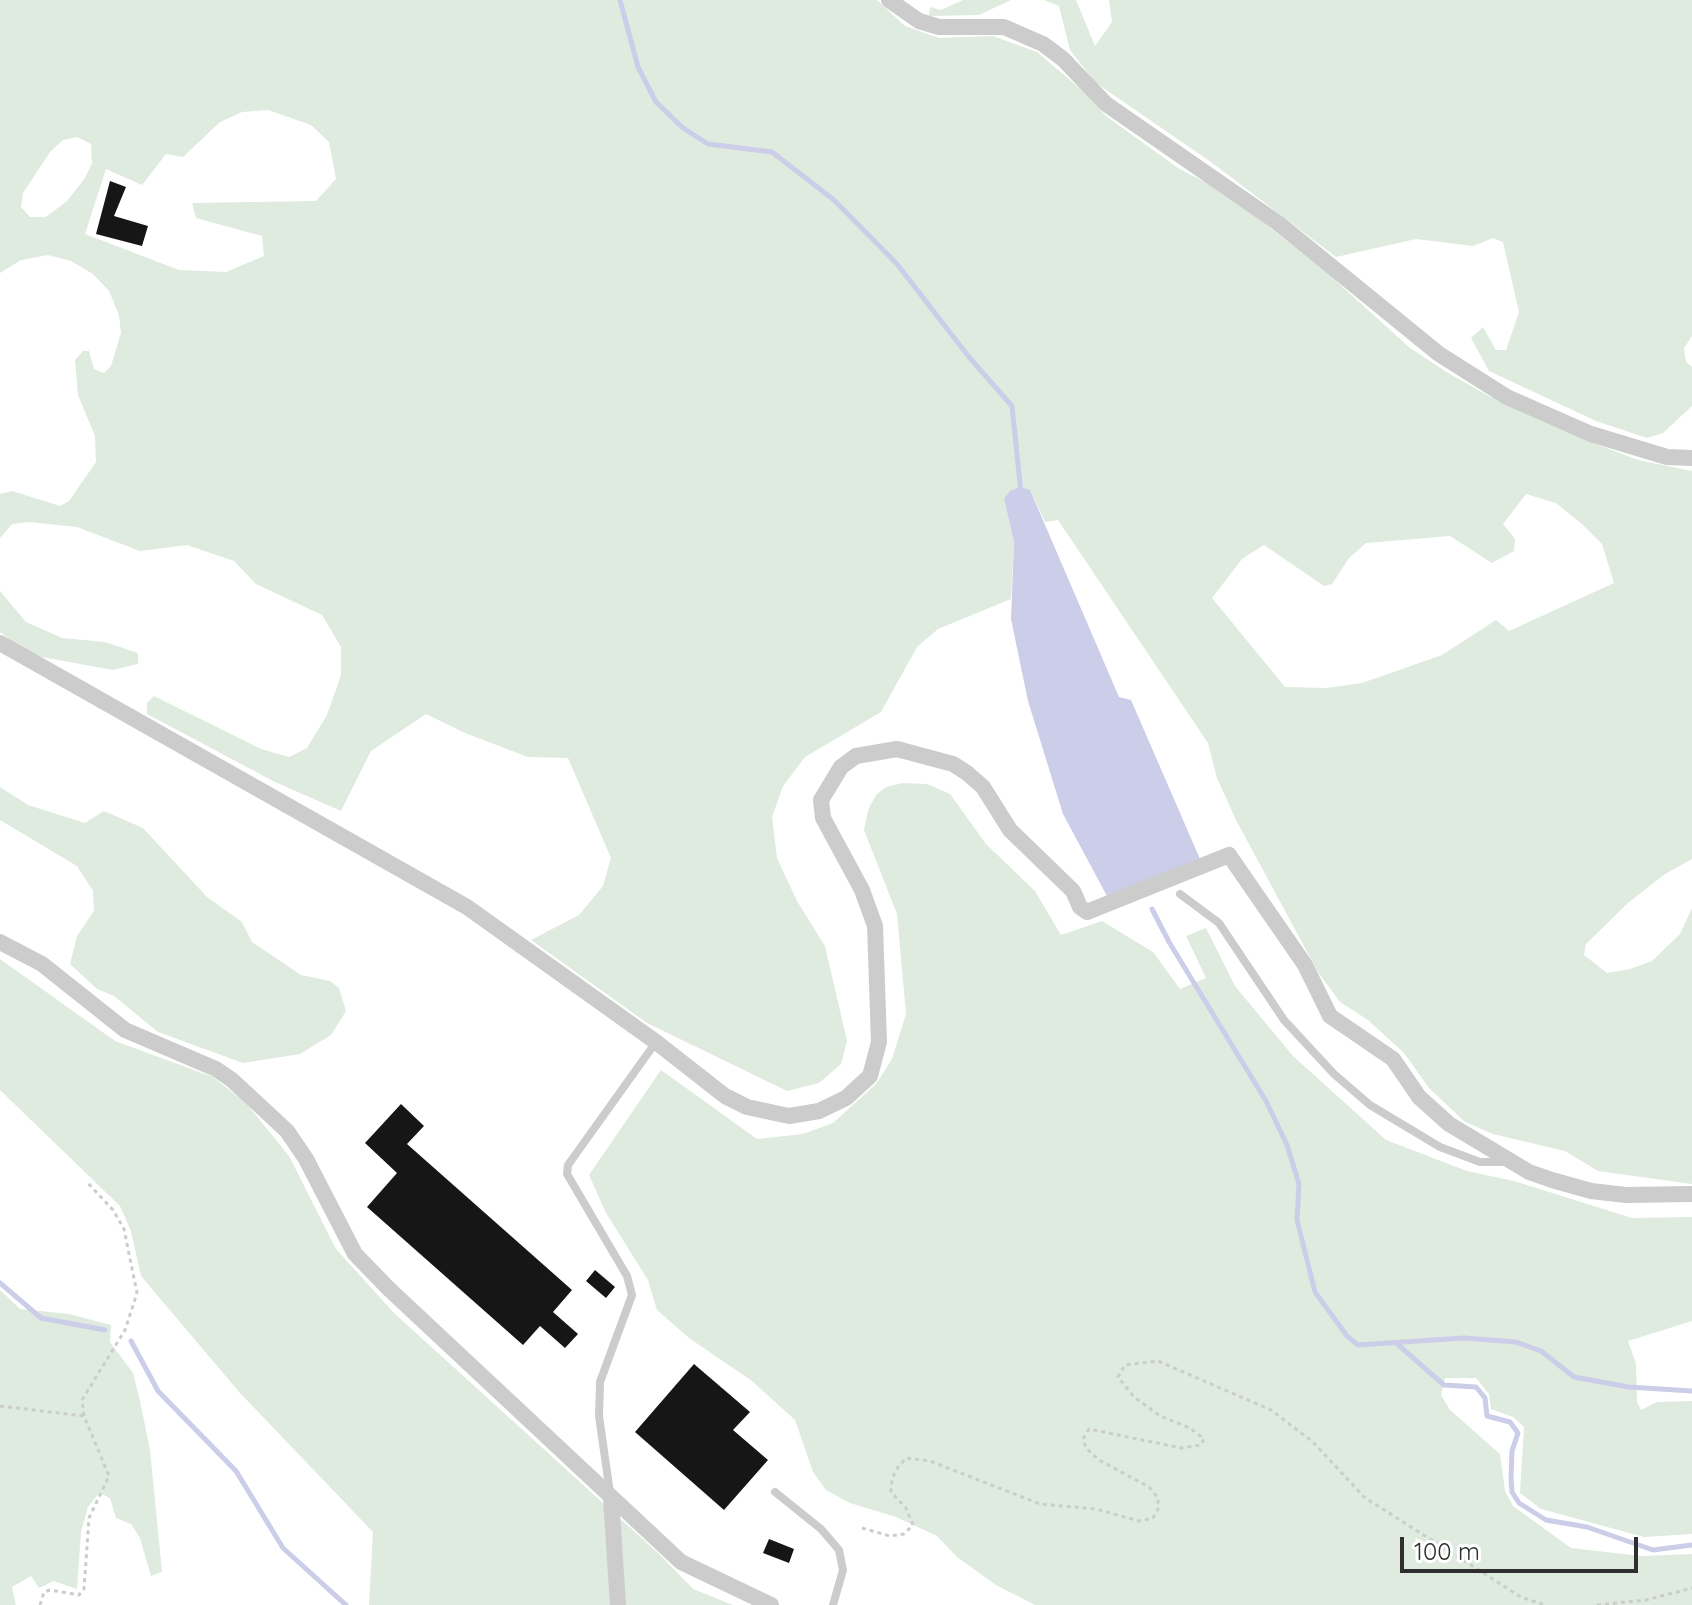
<!DOCTYPE html>
<html>
<head>
<meta charset="utf-8">
<style>
	body { margin:0 }
	#map { position:relative; width:1692px; height:1605px; overflow:hidden; background:#fff; font-family:Quicksand,sans-serif }
	canvas { display:block }
	.scale { position:absolute; left:1400px; top:1537px; width:238px; height:36px; box-sizing:border-box; border:4px solid #2f2f2f; border-top:0; padding-left:10px; font-size:24px; line-height:28px; white-space:nowrap; color:#2f2f2f; -webkit-text-stroke:6px #fff; paint-order:stroke }
</style>
</head>
<body>
<div id="map">
<canvas width="1692" height="1605"></canvas>
<div class="scale">100 m</div>
</div>
<script>
const g = document.querySelector('canvas').getContext('2d');
g.lineJoin = 'round';
function paint(path, color) { g.fillStyle = color; g.fill(path, 'evenodd'); }
const toPath = rows => new Path2D(rows.map(r => 'M' + r).join(''));
function stroke(path, color, width, dash) { g.strokeStyle = color; g.lineWidth = width; g.lineCap = dash ? 'butt' : 'round'; g.setLineDash(dash || []); g.stroke(path); }
const green = toPath([
	[0,0,877,0,905,26,939,38,993,36,1037,52,1083,91,1106,116,1178,168,1229,195,1326,272,1410,348,1448,373,1487,395,1596,444,1638,460,1692,471,1692,859,1665,874,1628,903,1586,944,1584,955,1607,973,1630,969,1652,961,1680,934,1692,908,1692,1184,1598,1171,1565,1151,1493,1134,1465,1122,1429,1088,1404,1053,1368,1020,1340,1002,1318,972,1236,820,1217,778,1208,743,1058,520,1045,522,1030,490,1004,499,1014,542,1011,599,938,629,917,647,881,712,805,757,783,786,772,817,777,858,797,901,825,946,847,1041,841,1064,819,1083,787,1091,647,1023,531,940,579,915,603,886,611,858,568,758,528,757,465,733,426,714,371,751,341,811,275,782,147,714,147,703,154,696,261,749,289,757,307,748,327,715,341,675,341,647,322,615,256,584,234,561,187,545,140,551,77,527,29,522,12,524,0,538,0,494,12,491,60,506,69,501,96,462,95,436,78,395,75,360,83,351,89,351,94,369,104,373,111,366,121,333,119,315,109,291,93,274,71,261,48,255,21,260,0,273],
	[268,110,311,125,329,142,336,179,316,201,192,203,196,218,262,236,264,256,226,272,179,270,85,234,106,169,142,185,166,154,183,157,220,122,242,112],
	[77,137,91,144,92,163,85,178,67,201,46,217,30,217,21,207,23,193,50,152,63,140],
	[1526,494,1556,503,1582,524,1602,544,1614,583,1509,631,1496,620,1442,655,1362,683,1326,688,1285,687,1212,598,1242,559,1264,545,1324,586,1332,584,1349,558,1366,543,1450,536,1492,563,1514,551,1515,539,1503,524],
	[963,0,1011,0,979,15,929,16,930,7,941,10],
	[1044,0,1076,0,1095,46,1112,22,1109,0,1692,0,1692,336,1684,348,1686,362,1692,367,1692,406,1663,433,1647,438,1596,421,1489,371,1471,338,1483,327,1496,350,1506,350,1519,312,1503,242,1493,238,1473,246,1416,239,1336,257,1211,162,1096,83,1070,50,1059,6],
	[0,591,26,622,62,638,105,642,138,653,138,664,113,670,31,655,0,632],
	[903,783,927,784,950,794,986,844,1035,891,1061,935,1102,921,1153,952,1180,989,1206,978,1186,936,1206,928,1235,986,1293,1056,1386,1140,1467,1171,1514,1181,1632,1218,1692,1217,1692,1321,1628,1341,1636,1364,1637,1402,1641,1410,1657,1402,1692,1401,1692,1534,1644,1537,1541,1509,1520,1493,1524,1427,1513,1417,1491,1409,1489,1394,1476,1378,1445,1378,1441,1395,1450,1410,1500,1454,1505,1491,1513,1506,1571,1548,1641,1556,1692,1554,1692,1605,1035,1605,996,1585,957,1557,937,1536,896,1517,850,1503,826,1490,813,1472,795,1420,752,1381,689,1338,657,1310,648,1280,606,1213,589,1175,661,1070,757,1139,803,1134,833,1123,876,1084,892,1059,906,1014,897,914,864,830,868,810,876,795,886,787],
	[0,787,28,805,85,823,104,811,143,828,207,897,242,922,252,942,301,975,330,981,339,988,346,1011,331,1035,300,1054,243,1063,158,1032,114,996,97,989,70,964,77,936,94,911,93,891,77,866,0,820],
	[0,959,115,1041,213,1077,246,1103,289,1156,336,1249,394,1313,658,1553,693,1589,733,1605,369,1605,373,1532,240,1393,141,1276,131,1231,120,1206,0,1090],
	[0,1290,20,1309,69,1314,111,1325,110,1342,133,1373,140,1401,150,1450,162,1572,151,1576,140,1538,131,1524,116,1518,110,1498,99,1493,88,1507,81,1532,77,1589,54,1581,39,1588,31,1576,12,1587,16,1605,0,1605]
]);
const water = toPath([
	[1020,487,1030,490,1119,697,1131,700,1200,859,1108,898,1063,814,1028,701,1011,619,1014,542,1004,499,1010,491]
]);
const stream = toPath([
	[620,0,638,67,656,102,683,128,708,144,772,152,834,200,897,264,969,357,1012,406,1021,493],
	[1152,909,1169,942,1266,1101,1287,1145,1299,1184,1297,1220,1315,1292,1347,1336,1358,1345,1464,1338,1516,1342,1541,1351,1574,1377,1629,1387,1692,1391],
	[0,1283,41,1318,105,1330],
	[131,1341,158,1391,236,1471,283,1548,346,1605],
	[1396,1343,1444,1385,1476,1387,1485,1398,1487,1416,1510,1422,1518,1433,1512,1451,1511,1478,1512,1492,1519,1503,1546,1520,1587,1527,1653,1550,1692,1545]
]);
const building = toPath([
	[110,181,126,187,114,216,148,226,142,246,96,234],
	[401,1104,424,1126,407,1144,572,1290,553,1312,578,1334,565,1348,540,1326,523,1345,367,1207,397,1173,365,1143],
	[595,1270,615,1287,606,1298,586,1281],
	[694,1364,750,1412,733,1430,768,1460,724,1510,635,1432],
	[769,1539,794,1549,789,1563,763,1553]
]);
const path = toPath([
	[0,1406,84,1416],
	[862,1528,890,1536,904,1534,913,1525,906,1508,891,1492,891,1485,895,1471,906,1458,930,1461,1040,1504,1096,1509,1139,1521,1153,1518,1158,1509,1158,1498,1149,1487,1099,1460,1086,1448,1083,1439,1089,1429,1181,1448,1201,1445,1204,1439,1190,1428,1160,1416,1134,1397,1118,1377,1125,1365,1158,1361,1271,1410,1313,1442,1364,1497,1521,1597,1545,1605],
	[40,1605,44,1592,50,1590,79,1595,84,1589,89,1518,109,1476,84,1416,82,1400,125,1330,137,1293,124,1229,113,1210,86,1181],
	[1597,1605,1646,1600,1692,1588]
]);
const service = toPath([
	[1180,894,1219,923,1284,1020,1334,1074,1370,1105,1440,1147,1480,1162,1508,1162],
	[775,1492,821,1529,839,1550,843,1570,833,1605],
	[610,1493,599,1416,600,1382,632,1295,627,1276,567,1174,568,1165,656,1042]
]);
const minor = toPath([
	[889,0,919,21,939,27,1004,27,1043,44,1063,59,1106,104,1278,223,1439,354,1507,397,1591,434,1667,457,1692,458],
	[0,643,467,907,656,1042,725,1096,747,1107,789,1116,819,1111,846,1098,870,1076,879,1042,875,926,862,890,823,818,821,800,841,767,856,756,897,749,953,764,967,773,983,787,1010,830,1073,891,1080,907,1087,912,1229,855,1305,965,1330,1016,1393,1059,1419,1097,1449,1124,1529,1172,1552,1180,1591,1191,1626,1195,1692,1194],
	[0,942,42,964,125,1030,216,1069,232,1080,287,1131,306,1159,355,1254,389,1289,681,1562,771,1605],
	[611,1498,618,1605]
]);
paint(green, '#deebde');
paint(water, '#cbcde9');
stroke(stream, '#cbcde9', 5);
paint(building, '#161616');
stroke(path, '#ccc', 3, [4, 4]);
stroke(service, '#ccc', 8);
stroke(minor, '#ccc', 16);
</script>
</body>
</html>
